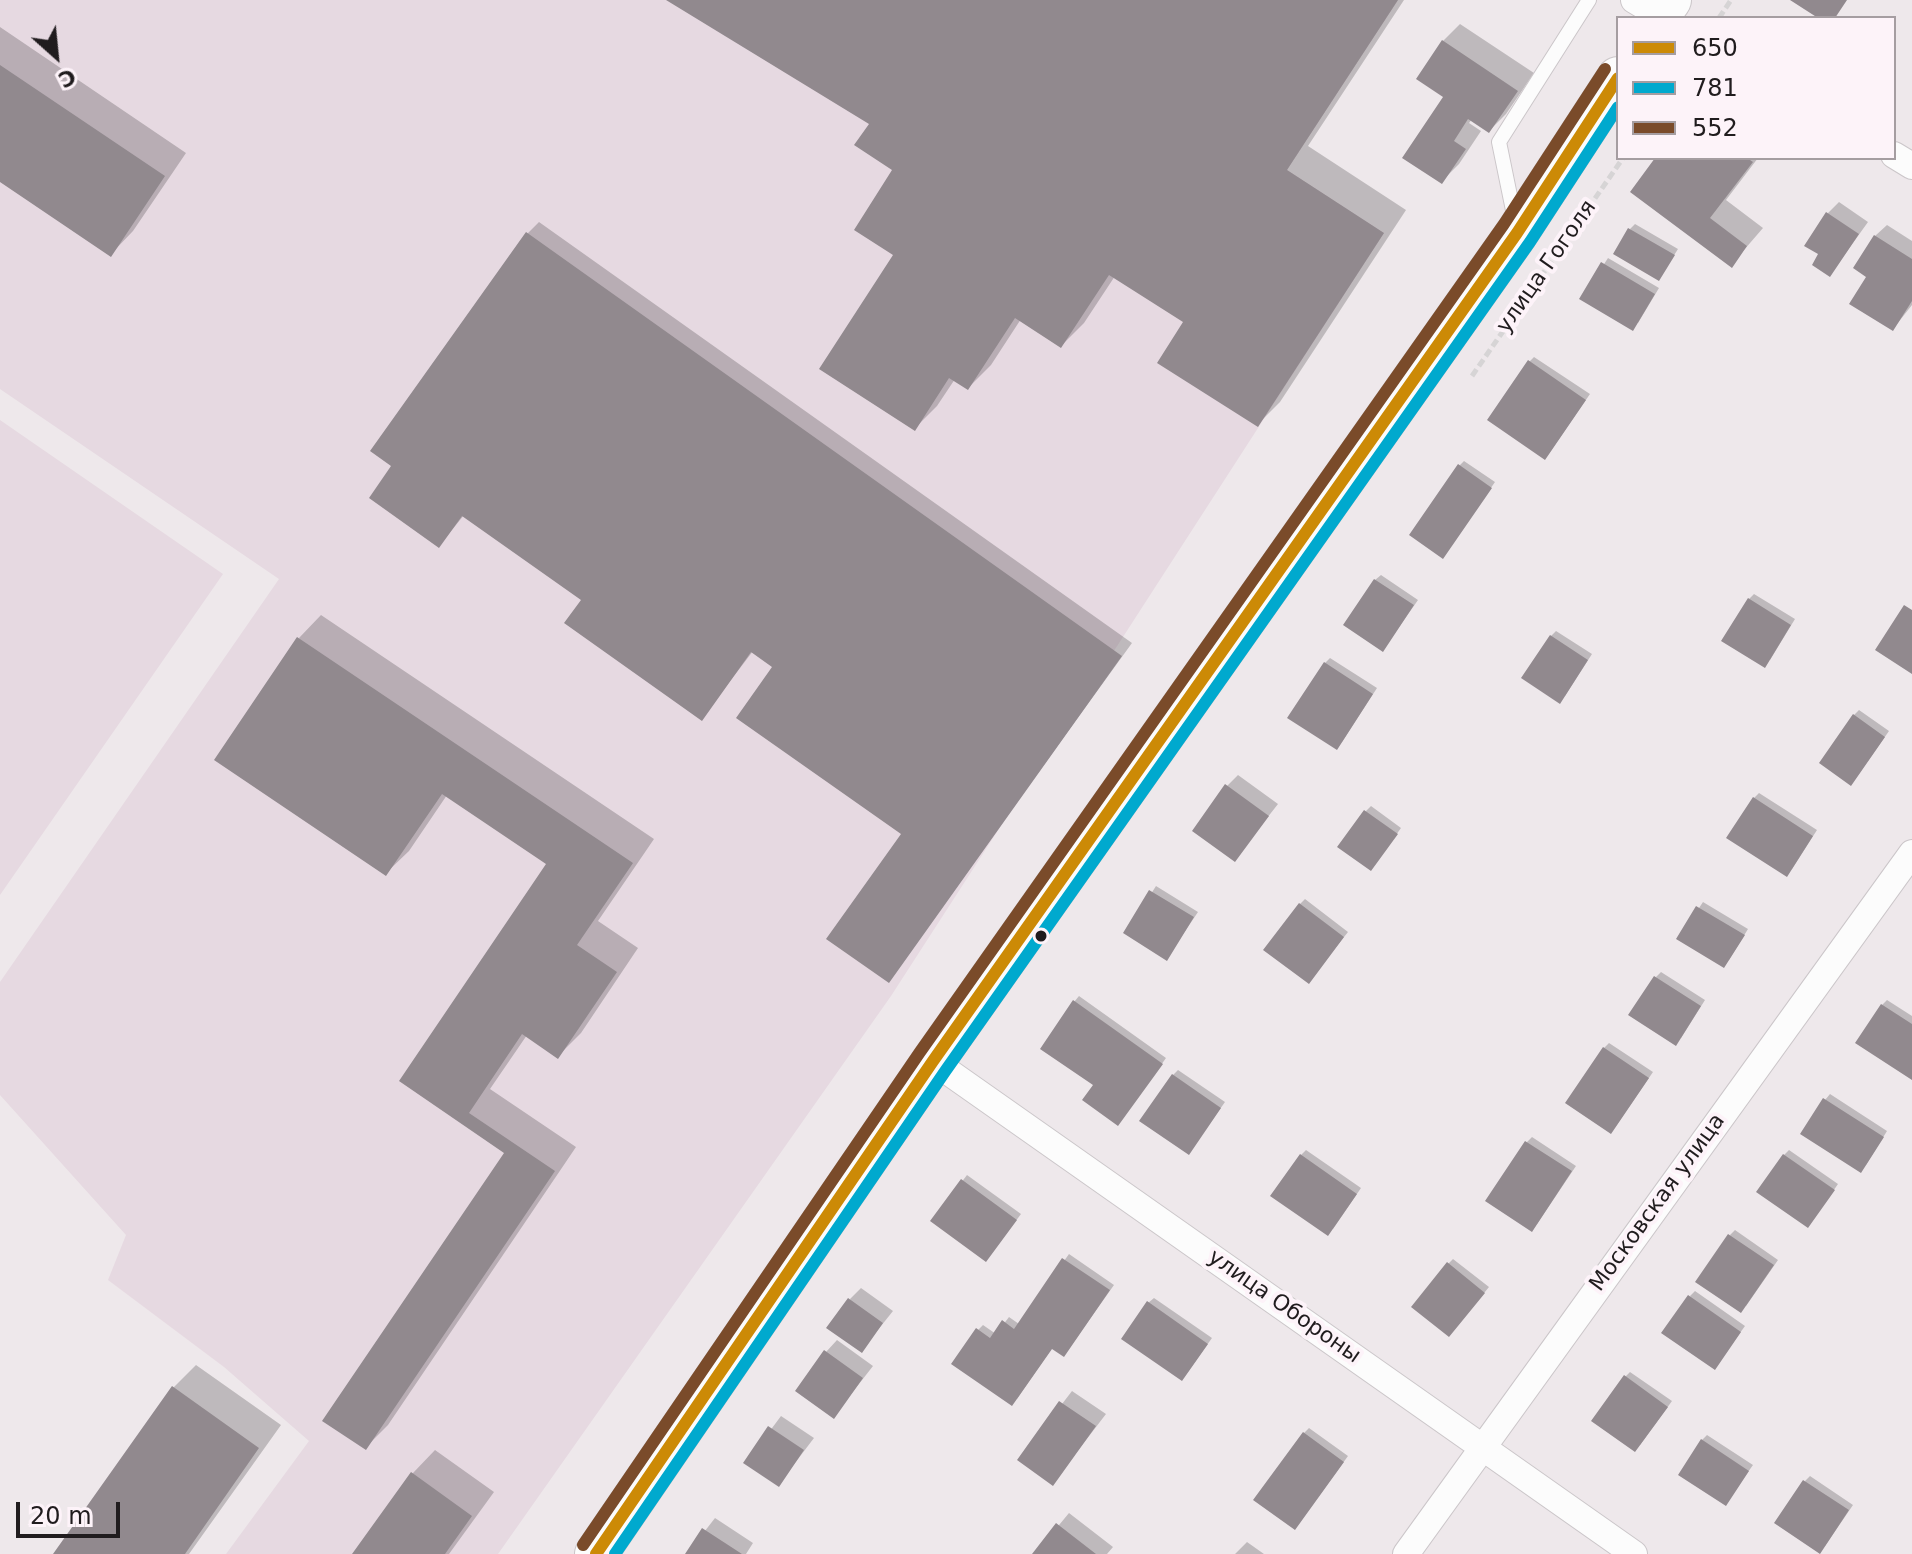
<!DOCTYPE html>
<html>
<head>
<meta charset="utf-8">
<style>
	body { margin:0 }
	#map { position:relative; width:1912px; height:1554px; overflow:hidden; background:#eee8eb; font-family:"DejaVu Sans",sans-serif }
	canvas { display:block }
	.legend { position:absolute; left:1616px; top:16px; width:280px; height:144px; box-sizing:border-box; background:#fdf3f9; border:2px solid #a59da1; margin:0; padding:10px 14px; list-style:none; font-size:24px; color:#201c1e }
	.legend li { display:flex; align-items:center; gap:16px; height:40px }
	.legend b { width:40px; border:2px solid #a59da1 }
	.north { position:absolute; left:16px; top:16px; width:80px; height:80px; -webkit-text-stroke:6px #fdf3f9; paint-order:stroke; rotate:153deg; font-size:22px; font-weight:700; line-height:32px; text-align:center; color:#201c1e }
	.north::after { content:''; display:block; margin:auto; width:28px; height:36px; background:#201c1e; clip-path:polygon(50% 0,100% 100%,50% 72%,0 100%) }
	.scale { position:absolute; left:16px; top:1502px; width:104px; height:36px; box-sizing:border-box; border:4px solid #201c1e; border-top:0; padding-left:10px; font-size:24px; line-height:28px; white-space:nowrap; color:#201c1e; -webkit-text-stroke:6px #fdf3f9; paint-order:stroke }
</style>
</head>
<body>
<div id="map">
<canvas width="1912" height="1554"></canvas>
<ul class="legend">
<li><b style="height:10px;background:#cc8a06"></b>650</li>
<li><b style="height:10px;background:#00a9ce"></b>781</li>
<li><b style="height:10px;background:#7a4b2a"></b>552</li>
</ul>
<div class="north">С</div>
<div class="scale">20 m</div>
</div>
<script>
const g = document.querySelector('canvas').getContext('2d');
g.lineJoin = 'round';
function paint(path, color) { g.fillStyle = color; g.fill(path, 'evenodd'); }
const toPath = rows => new Path2D(rows.map(r => 'M' + r).join(''));
function stroke(path, color, width, dash) { g.strokeStyle = color; g.lineWidth = width; g.lineCap = dash ? 'butt' : 'round'; g.setLineDash(dash || []); g.stroke(path); }
function label(font, color, halo, rows, align = 'center') {
  g.font = font + ' "DejaVu Sans",sans-serif'; g.lineWidth = 8; g.setLineDash([]); g.textBaseline = 'middle'; g.strokeStyle = halo; g.fillStyle = color; for (const [text, x, y, turn = 0] of rows) {
    g.save(); g.translate(x, y); g.rotate((+turn || 0) * Math.PI / 180); g.textAlign = isNaN(turn) ? turn : align; if (halo) g.strokeText(text, 0, 0); g.fillText(text, 0, 0); g.restore();
  }
}
const built = toPath([
	[0,0,1398,0,1287,170,1384,233,891,996,498,1554,226,1554,309,1441,224,1367,108,1280,126,1235,0,1095,0,982,279,579,0,389],
	[0,420,223,574,0,895]
]);
const shadow = toPath([
	[669,0,1404,0,1308,146,1406,210,1280,402,1257,425,1186,322,1115,276,1084,323,1061,346,1021,319,991,365,968,388,955,379,937,406,914,429,896,255,895,170,872,123],
	[1460,24,1534,73,1506,114,1489,131,1472,119,1469,123,1481,131,1459,164,1442,181,1446,96,1443,41],
	[0,27,186,153,133,231,111,254,0,180],
	[1657,158,1758,158,1726,200,1763,228,1731,265],
	[1839,202,1868,222,1830,275,1821,254,1827,214],
	[539,222,1132,643,888,980,903,834,775,667,753,651,702,718,583,600,464,515,439,546,394,466,527,234],
	[1635,224,1678,249,1659,279,1630,229],
	[1887,225,1912,241,1912,305,1893,329,1875,236],
	[1608,258,1659,288,1638,323,1582,298],
	[1534,357,1590,394,1550,452,1529,362],
	[1464,461,1495,482,1447,551,1459,466],
	[1381,575,1418,600,1383,650,1375,580],
	[1754,594,1795,619,1770,660,1749,599],
	[321,615,654,839,598,921,638,948,581,1033,558,1056,527,1035,490,1089,576,1147,388,1425,365,1448,507,1152,402,1081,549,864,447,795,409,851,386,873,299,638],
	[1556,631,1592,654,1565,696,1551,636],
	[1330,658,1377,688,1342,742,1325,663],
	[1859,710,1889,731,1856,778,1854,715],
	[1238,775,1278,804,1235,859,1227,786],
	[1759,793,1817,830,1792,869,1754,798],
	[1371,806,1401,828,1376,863,1366,811],
	[1156,886,1198,912,1167,958,1126,933],
	[1305,899,1348,932,1313,976,1300,904],
	[1703,902,1748,929,1729,960,1679,938],
	[1661,972,1705,1000,1681,1038,1656,977],
	[1079,996,1166,1058,1123,1118,1096,1084,1074,1002],
	[1887,1000,1912,1016,1912,1078,1882,1005],
	[1609,1043,1653,1072,1616,1126,1604,1048],
	[1178,1070,1225,1102,1193,1147,1173,1075],
	[1830,1094,1887,1131,1866,1165,1825,1100],
	[1532,1137,1576,1166,1537,1224,1527,1142],
	[1306,1150,1361,1188,1333,1229,1301,1155],
	[1789,1150,1838,1184,1813,1220,1784,1155],
	[967,1175,1021,1214,991,1254,932,1221],
	[1735,1230,1778,1260,1746,1306,1730,1235],
	[1069,1254,1114,1285,1068,1350,1052,1348,1017,1399,978,1330,983,1325,996,1334,1009,1317,1019,1324],
	[1453,1259,1489,1287,1454,1330,1448,1264],
	[861,1288,893,1311,861,1351,850,1299],
	[1695,1291,1745,1326,1719,1362,1690,1296],
	[1154,1298,1212,1338,1187,1373,1148,1303],
	[837,1340,873,1366,834,1416,826,1352],
	[196,1365,281,1425,189,1554,56,1554,173,1388],
	[1630,1372,1672,1401,1640,1445,1625,1377],
	[1072,1391,1106,1414,1053,1483,1019,1460],
	[781,1416,814,1438,779,1484,746,1463],
	[1309,1428,1348,1456,1300,1522,1304,1433],
	[1707,1435,1753,1465,1726,1503,1702,1440],
	[435,1450,494,1492,449,1554,354,1554,413,1473],
	[1810,1476,1853,1505,1825,1546,1805,1481],
	[1069,1513,1113,1547,1107,1554,1035,1554],
	[715,1518,753,1543,746,1554,687,1554],
	[1247,1542,1264,1554,1235,1554]
]);
const building = toPath([
	[666,0,1398,0,1287,170,1384,233,1258,427,1157,363,1183,322,1109,275,1061,348,1015,318,968,390,949,378,915,431,819,369,893,255,854,230,892,170,854,145,869,124],
	[1790,0,1847,0,1835,18,1818,18],
	[1442,40,1518,91,1489,133,1468,119,1454,141,1466,149,1442,184,1402,158,1443,97,1416,79],
	[0,65,165,176,111,257,0,182],
	[1655,158,1747,158,1753,162,1710,218,1747,246,1732,268,1630,192],
	[1826,212,1859,234,1830,277,1812,265,1818,254,1804,246],
	[1628,228,1675,255,1659,281,1613,254],
	[526,232,1122,656,889,983,826,939,901,834,736,718,772,667,751,652,702,721,564,623,581,600,462,516,439,548,369,498,391,466,370,451],
	[1874,235,1912,259,1912,301,1893,331,1849,304,1866,277,1853,268],
	[1601,262,1655,294,1633,331,1579,299],
	[1528,360,1586,400,1545,460,1487,420],
	[1458,464,1492,488,1443,559,1409,535],
	[1374,579,1414,605,1383,652,1343,625],
	[1748,598,1791,625,1765,668,1721,641],
	[1904,605,1912,610,1912,674,1875,650],
	[1550,635,1588,660,1560,704,1521,678],
	[297,637,633,863,577,945,617,972,558,1059,522,1034,469,1113,555,1171,366,1450,322,1421,504,1153,399,1081,546,864,442,794,386,876,214,760],
	[1324,662,1373,694,1337,750,1287,718],
	[1853,714,1885,737,1851,786,1819,763],
	[1225,784,1269,816,1235,862,1192,831],
	[1753,797,1813,836,1787,877,1726,838],
	[1364,810,1398,834,1371,871,1337,847],
	[1149,890,1194,917,1167,961,1123,933],
	[1299,903,1344,937,1309,984,1263,950],
	[1696,906,1745,935,1724,968,1676,939],
	[1654,976,1701,1006,1676,1046,1628,1015],
	[1073,1000,1163,1064,1118,1126,1082,1100,1093,1085,1040,1049],
	[1881,1004,1912,1024,1912,1080,1855,1043],
	[1603,1047,1649,1078,1611,1134,1565,1103],
	[1172,1074,1221,1108,1189,1155,1139,1121],
	[1823,1098,1884,1137,1861,1173,1800,1134],
	[1525,1141,1572,1171,1532,1232,1485,1201],
	[1300,1154,1357,1194,1328,1236,1270,1196],
	[1783,1154,1835,1190,1808,1228,1756,1192],
	[961,1179,1017,1220,986,1262,930,1221],
	[1728,1234,1774,1265,1741,1313,1695,1282],
	[1062,1258,1110,1290,1064,1357,1052,1349,1012,1406,951,1364,976,1328,990,1338,1002,1320,1014,1329],
	[1447,1262,1485,1293,1449,1337,1411,1307],
	[1688,1295,1741,1332,1715,1370,1661,1333],
	[848,1298,883,1323,862,1353,826,1328],
	[1147,1301,1208,1344,1182,1381,1121,1339],
	[824,1350,863,1378,834,1419,795,1391],
	[1624,1375,1668,1407,1635,1452,1591,1421],
	[172,1386,259,1448,185,1554,53,1554],
	[1059,1401,1096,1426,1053,1486,1017,1460],
	[768,1426,804,1450,779,1487,743,1463],
	[1303,1432,1344,1462,1295,1530,1253,1500],
	[1701,1439,1749,1471,1726,1506,1678,1475],
	[411,1472,472,1516,445,1554,352,1554],
	[1803,1480,1849,1510,1820,1554,1774,1523],
	[1056,1523,1096,1554,1032,1554],
	[702,1528,742,1554,685,1554]
]);
const path = toPath([
	[1719,18,1731,0],
	[1472,376,1623,158]
]);
const lane = toPath([
	[1515,220,1499,142,1589,0]
]);
const street = toPath([
	[1634,0,1664,18],
	[1894,155,1912,166],
	[933,1061,1634,1554],
	[1406,1554,1912,853]
]);
const primary = toPath([
	[1657,18,1670,0],
	[596,1554,933,1061,1517,233,1618,78]
]);
const bus1 = toPath([
	[596,1554,933,1061,1517,233,1618,78]
]);
const bus2 = toPath([
	[615,1554,946,1070,1530,242,1618,107]
]);
const bus3 = toPath([
	[583,1545,920,1052,1504,224,1605,69]
]);
const markers = [
	[1041,936,7,"#201c1e"]
];
const streetNames = [
	["улица Гоголя",1547,267,-55],
	["Московская улица",1658,1203,-54],
	["улица Обороны",1284,1307,35]
];
paint(built, '#e6d9e1');
paint(shadow, '#0003');
paint(building, '#91898e');
stroke(lane, '#cbc6c9', 16);
stroke(street, '#cbc6c9', 28);
stroke(primary, '#cbc6c9', 44);
stroke(path, '#d6d4d5', 5, [8, 4]);
stroke(lane, '#fcfcfc', 14);
stroke(street, '#fcfcfc', 26);
stroke(primary, '#fcfcfc', 42);
stroke(bus1, '#cc8a06', 12);
stroke(bus2, '#00a9ce', 12);
stroke(bus3, '#7a4b2a', 12);
for (const [x, y, r, color] of markers) { const dot = new Path2D(); dot.arc(x, y, r, 0, 2 * Math.PI); g.fillStyle = color; g.fill(dot); stroke(dot, '#fdf3f9', 3); }
label('22px', '#201c1e', '#fdf3f9', streetNames);
</script>
</body>
</html>
